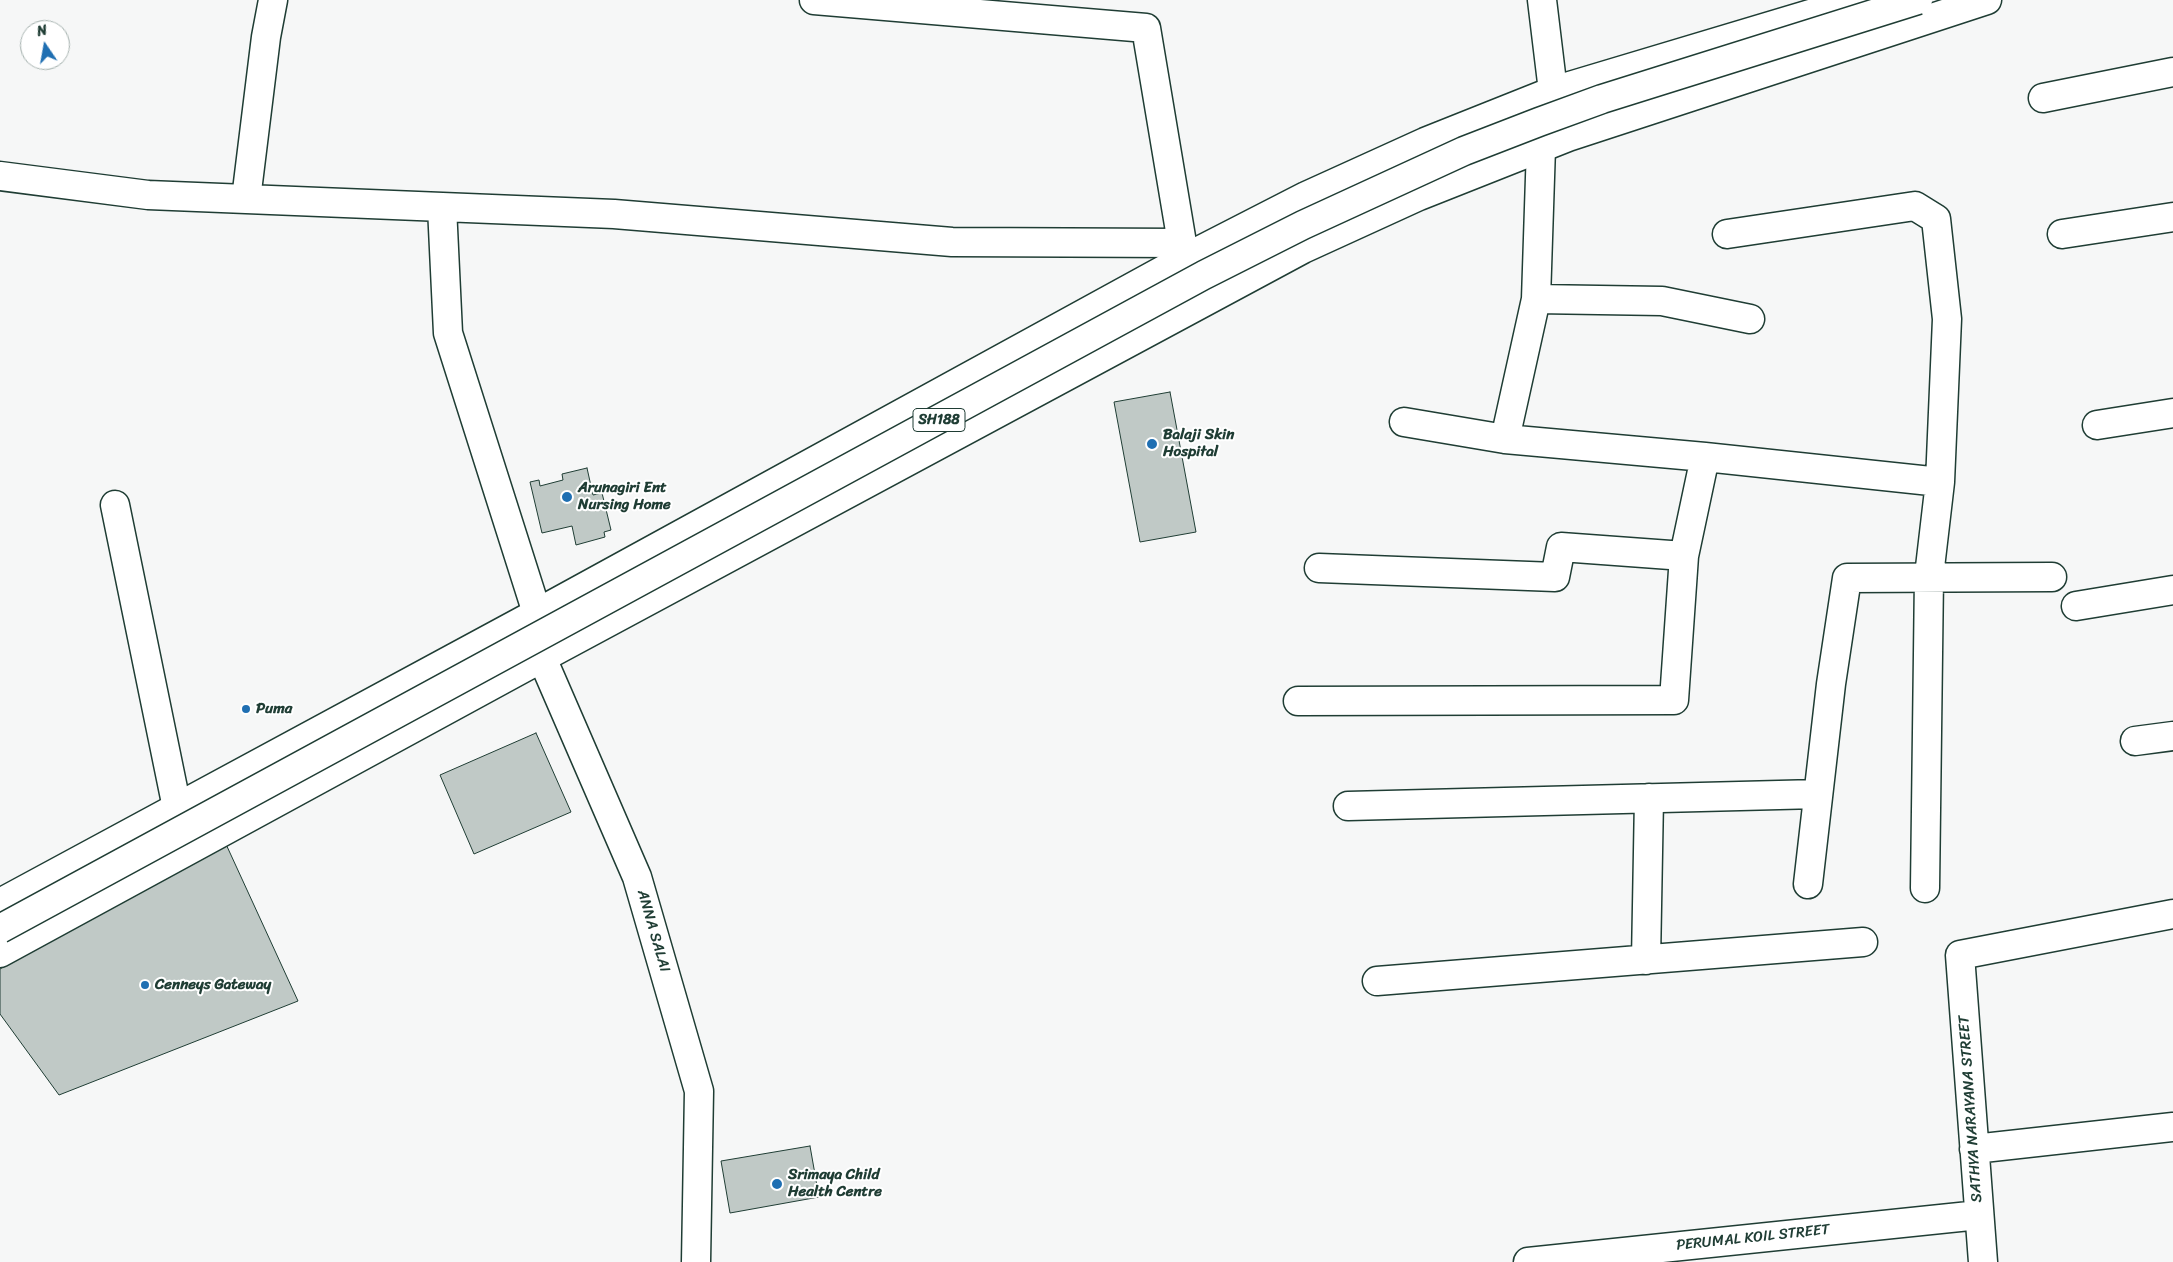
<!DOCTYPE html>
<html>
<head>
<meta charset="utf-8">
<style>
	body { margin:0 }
	#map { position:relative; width:2173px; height:1262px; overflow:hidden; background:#f6f7f7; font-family:Sriracha,sans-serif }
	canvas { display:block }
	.north { position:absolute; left:20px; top:20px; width:50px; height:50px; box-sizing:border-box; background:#fff; border:1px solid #a5b1ae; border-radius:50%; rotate:348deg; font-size:14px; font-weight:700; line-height:20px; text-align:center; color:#1f3d34 }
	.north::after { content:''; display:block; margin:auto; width:18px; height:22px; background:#1f6fb2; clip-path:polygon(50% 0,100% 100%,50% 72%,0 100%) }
</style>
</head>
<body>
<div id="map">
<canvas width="2173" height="1262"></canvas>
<div class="north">N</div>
</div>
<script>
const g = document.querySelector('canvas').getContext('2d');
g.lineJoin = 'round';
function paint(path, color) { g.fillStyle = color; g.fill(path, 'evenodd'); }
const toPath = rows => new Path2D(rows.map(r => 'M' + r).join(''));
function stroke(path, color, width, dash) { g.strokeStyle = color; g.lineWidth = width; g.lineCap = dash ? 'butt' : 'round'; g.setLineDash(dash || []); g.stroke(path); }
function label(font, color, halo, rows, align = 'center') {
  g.font = font + ' Sriracha,sans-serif'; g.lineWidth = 4; g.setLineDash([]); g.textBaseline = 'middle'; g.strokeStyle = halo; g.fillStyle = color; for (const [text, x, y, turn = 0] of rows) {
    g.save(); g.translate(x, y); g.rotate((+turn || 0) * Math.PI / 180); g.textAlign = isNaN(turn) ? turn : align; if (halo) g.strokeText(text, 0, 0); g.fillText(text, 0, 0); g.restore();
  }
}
const building = toPath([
	[1170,392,1196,532,1140,542,1114,402,1170,392],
	[587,468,593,495,602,493,611,530,604,532,605,537,576,545,572,526,542,533,530,482,539,480,540,486,563,480,562,474,587,468],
	[536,733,571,812,474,854,440,775,536,733],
	[225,842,298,1001,59,1095,0,1014,0,969,225,842],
	[810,1146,819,1197,730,1213,721,1161,810,1146]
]);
const minor = toPath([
	[814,0,1146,28,1182,243,1187,257],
	[2043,98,2173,72],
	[0,176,148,195,614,214,952,242,1182,243],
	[246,199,266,37,273,0],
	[442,207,448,333,537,613],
	[1727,234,1915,206,1936,219,1947,319,1940,482],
	[2062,234,2173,217],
	[1536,299,1662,301,1750,319],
	[1404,422,1505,439,1705,457,1940,482,1929,576,1925,888],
	[2097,425,2173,413],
	[1505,439,1536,299,1541,147],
	[115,505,177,808],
	[1319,568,1555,577,1561,547,1684,556,1705,457],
	[2076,606,2173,590],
	[530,639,542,658,637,877,699,1091,696,1262],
	[1298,701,1674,700,1684,556],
	[2135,741,2173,736],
	[1348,806,1818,794],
	[1808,884,1831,684,1847,578,2052,577],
	[1646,960,1649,798],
	[1377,981,1863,942],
	[1974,1149,2173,1127],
	[1528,1262,1979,1215],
	[1983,1262,1960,955,2173,914]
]);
const major = toPath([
	[1542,0,1553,91,1558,107],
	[0,903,537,613,1187,257,1306,196,1425,142,1553,91,1857,0],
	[0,953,542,658,1303,249,1419,196,1568,137,1987,0]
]);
const majorBridge = toPath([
	[0,929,1204,275,1303,225,1464,151,1539,122,1602,99,1918,0]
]);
const markers = [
	[1152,444,6,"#1f6fb2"],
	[567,497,6,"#1f6fb2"],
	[246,709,5,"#1f6fb2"],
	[145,985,5,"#1f6fb2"],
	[777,1184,6,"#1f6fb2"]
];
const shields = [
	[939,420,52]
];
const shieldNames = [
	["SH188",939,420]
];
const poiNames = [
	["Balaji Skin",1163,435],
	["Hospital",1163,452],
	["Arunagiri Ent",578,488],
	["Nursing Home",578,505],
	["Puma",256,709],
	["Cenneys Gateway",155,985],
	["Srimaya Child",788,1175],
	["Health Centre",788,1192]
];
const streetNames = [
	["ANNA SALAI",653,931,74],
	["SATHYA NARAYANA STREET",1971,1109,-94],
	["PERUMAL KOIL STREET",1753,1238,-6]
];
paint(building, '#c0c9c6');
stroke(building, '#1f3d34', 1);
stroke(minor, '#1f3d34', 31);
stroke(major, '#1f3d34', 31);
stroke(minor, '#fff', 28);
stroke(major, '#fff', 28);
stroke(majorBridge, '#1f3d34', 31, []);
stroke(majorBridge, '#fff', 28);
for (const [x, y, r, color] of markers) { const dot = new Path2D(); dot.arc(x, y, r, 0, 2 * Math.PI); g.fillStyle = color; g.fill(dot); stroke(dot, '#fff', 2); }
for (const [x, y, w] of shields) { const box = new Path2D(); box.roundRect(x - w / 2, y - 11.5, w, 23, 4); g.fillStyle = '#fff'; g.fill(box); stroke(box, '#1f3d34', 1); }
label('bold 14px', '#1f3d34', null, shieldNames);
label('bold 15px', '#1f3d34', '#fff', poiNames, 'left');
label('15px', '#1f3d34', '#fff', streetNames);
</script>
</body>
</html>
